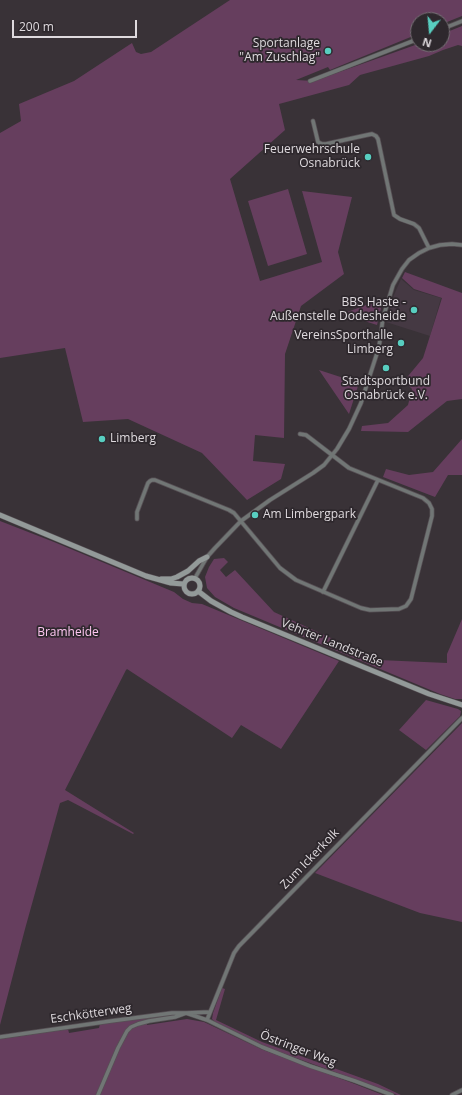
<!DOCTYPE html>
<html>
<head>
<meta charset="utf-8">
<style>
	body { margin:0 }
	#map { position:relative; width:462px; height:1095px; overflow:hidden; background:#393237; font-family:"Open Sans",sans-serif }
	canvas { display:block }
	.north { position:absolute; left:410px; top:12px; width:40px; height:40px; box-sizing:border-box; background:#2e282d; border:1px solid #756f74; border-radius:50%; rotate:196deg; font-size:11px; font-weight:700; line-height:16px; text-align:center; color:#dfdade }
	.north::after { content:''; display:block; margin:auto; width:14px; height:18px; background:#58cec0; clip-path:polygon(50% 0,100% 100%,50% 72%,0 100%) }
	.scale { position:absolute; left:12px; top:20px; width:125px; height:18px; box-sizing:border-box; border:2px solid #dfdade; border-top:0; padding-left:5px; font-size:12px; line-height:14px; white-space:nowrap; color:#dfdade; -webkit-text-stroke:3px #2e282d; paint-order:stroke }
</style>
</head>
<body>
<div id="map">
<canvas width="462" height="1095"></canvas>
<div class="north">N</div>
<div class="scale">200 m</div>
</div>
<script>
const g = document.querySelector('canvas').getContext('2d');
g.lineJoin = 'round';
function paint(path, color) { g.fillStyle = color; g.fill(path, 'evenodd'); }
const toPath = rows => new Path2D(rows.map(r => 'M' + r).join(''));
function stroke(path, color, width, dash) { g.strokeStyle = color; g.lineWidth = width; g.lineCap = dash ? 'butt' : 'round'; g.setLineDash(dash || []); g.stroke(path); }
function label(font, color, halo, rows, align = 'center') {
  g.font = font + ' "Open Sans",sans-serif'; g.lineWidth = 3.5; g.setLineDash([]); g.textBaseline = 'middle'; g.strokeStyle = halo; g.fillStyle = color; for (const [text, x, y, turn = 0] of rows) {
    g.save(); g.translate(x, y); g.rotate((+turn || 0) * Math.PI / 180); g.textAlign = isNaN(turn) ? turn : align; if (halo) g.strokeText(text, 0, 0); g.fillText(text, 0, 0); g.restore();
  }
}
const built = toPath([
	[401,279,414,290,441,298,430,336,386,322,394,295]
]);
const green = toPath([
	[230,0,462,0,462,16,442,24,442,20,418,20,418,34,330,70,328,67,296,80,314,81,418,44,442,44,442,34,462,26,462,46,458,45,443,50,429,56,360,75,349,85,279,104,285,130,230,179,260,281,322,262,302,191,352,197,338,252,344,274,301,306,285,354,284,438,255,435,253,461,285,464,281,479,247,500,202,453,128,419,83,422,65,348,0,358,0,133,21,121,19,104,74,81,132,43,136,52,141,54,151,52],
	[288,189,307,254,268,266,248,201],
	[405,272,462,293,462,399,447,401,408,432,361,431,362,426,388,423,408,405,412,389,404,381,423,358,442,298,414,289,402,278],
	[382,299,383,300,377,325,342,314],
	[319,370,359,383,349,414],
	[462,439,462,475,448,475,435,497,383,477,386,469,409,475,433,472],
	[0,521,54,542,174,592,183,599,192,603,202,604,339,661,281,749,241,725,232,738,127,669,126,670,65,790,134,833,133,834,68,800,60,803,25,929,0,1025],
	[224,558,228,562,220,570,226,577,235,570,274,612,379,660,447,663,447,654,462,619,462,699,455,699,440,694,234,608,215,597,207,588,205,577,209,567,214,559],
	[426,700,458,709,461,711,460,716,426,750,399,730],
	[462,723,462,922,420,913,315,873],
	[222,988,225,989,216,1020,262,1042,378,1084,401,1095,397,1095,357,1080,260,1045,216,1023,212,1019,213,1013],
	[146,1018,147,1025,187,1019,204,1022,261,1049,355,1084,383,1095,0,1095,0,1039,68,1029,69,1033,99,1028,100,1024]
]);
const street = toPath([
	[442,29,462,21],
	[310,81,418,39],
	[313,121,318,142,322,144,326,144,367,135,372,134,376,136,378,139,394,215,400,219,414,224,419,228,429,248],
	[137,519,137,512,148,483,150,481,152,480,155,480,229,510,234,513,280,568,296,580,361,608,370,610,399,609,406,606,411,599,432,516,432,509,429,503,423,498,349,468,306,435,300,434],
	[195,578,207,557,215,548,241,521,270,500,313,473,324,465,337,449,349,429,361,403,379,347,383,318,393,285,402,269,409,260,419,253,429,248,440,245,452,244,462,245],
	[323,592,378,480],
	[207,1020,234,953,239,946,462,718],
	[0,1037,111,1021,172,1013,186,1013,210,1012],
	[98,1095,118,1048,127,1031,131,1027,138,1024,149,1021,175,1017,186,1013,207,1020,262,1047,310,1066,355,1081,392,1095],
	[452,1095,462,1090]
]);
const secondary = toPath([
	[0,515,146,576,171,583,183,584],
	'184 586a8 8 0 1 1 16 0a8 8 0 1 1-16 0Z',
	[161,579,171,579,177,577,188,571,199,561,207,557],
	[198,591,211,601,231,612,242,617,429,694,462,705]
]);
const markers = [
	[328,51,4,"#58cec0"],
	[368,157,4,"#58cec0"],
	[414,310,4,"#58cec0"],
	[401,343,4,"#58cec0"],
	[386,368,4,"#58cec0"],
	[102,439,4,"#58cec0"],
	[255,515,4,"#58cec0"]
];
const poiNames = [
	["Sportanlage",320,44],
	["\"Am Zuschlag\"",320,58],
	["Feuerwehrschule",360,150],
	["Osnabrück",360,164],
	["BBS Haste -",406,303],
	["Außenstelle Dodesheide",406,317],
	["VereinsSporthalle",393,336],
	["Limberg",393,350],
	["Stadtsportbund",386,382,"center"],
	["Osnabrück e.V.",386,396,"center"],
	["Limberg",110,439,"left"],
	["Am Limbergpark",263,515,"left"]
];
const parkNames = [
	["Bramheide",68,633]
];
const streetNames = [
	["Vehrter Landstraße",332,643,22],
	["Zum Ickerkolk",310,859,-46],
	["Eschkötterweg",91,1014,-8],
	["Östringer Weg",298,1049,21]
];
paint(built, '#453943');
paint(green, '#663e5e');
stroke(street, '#575055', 5);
stroke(secondary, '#575055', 6);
stroke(street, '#717675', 3.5);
stroke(secondary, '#939a99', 5);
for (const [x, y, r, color] of markers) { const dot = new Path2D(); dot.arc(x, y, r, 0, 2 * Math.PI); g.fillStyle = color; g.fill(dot); stroke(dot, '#2e282d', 1.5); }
label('12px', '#dfdade', '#2e282d', poiNames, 'right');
label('12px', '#fdc5f0', '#2e282d', parkNames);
label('12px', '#dfdade', '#2e282d', streetNames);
</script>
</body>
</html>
